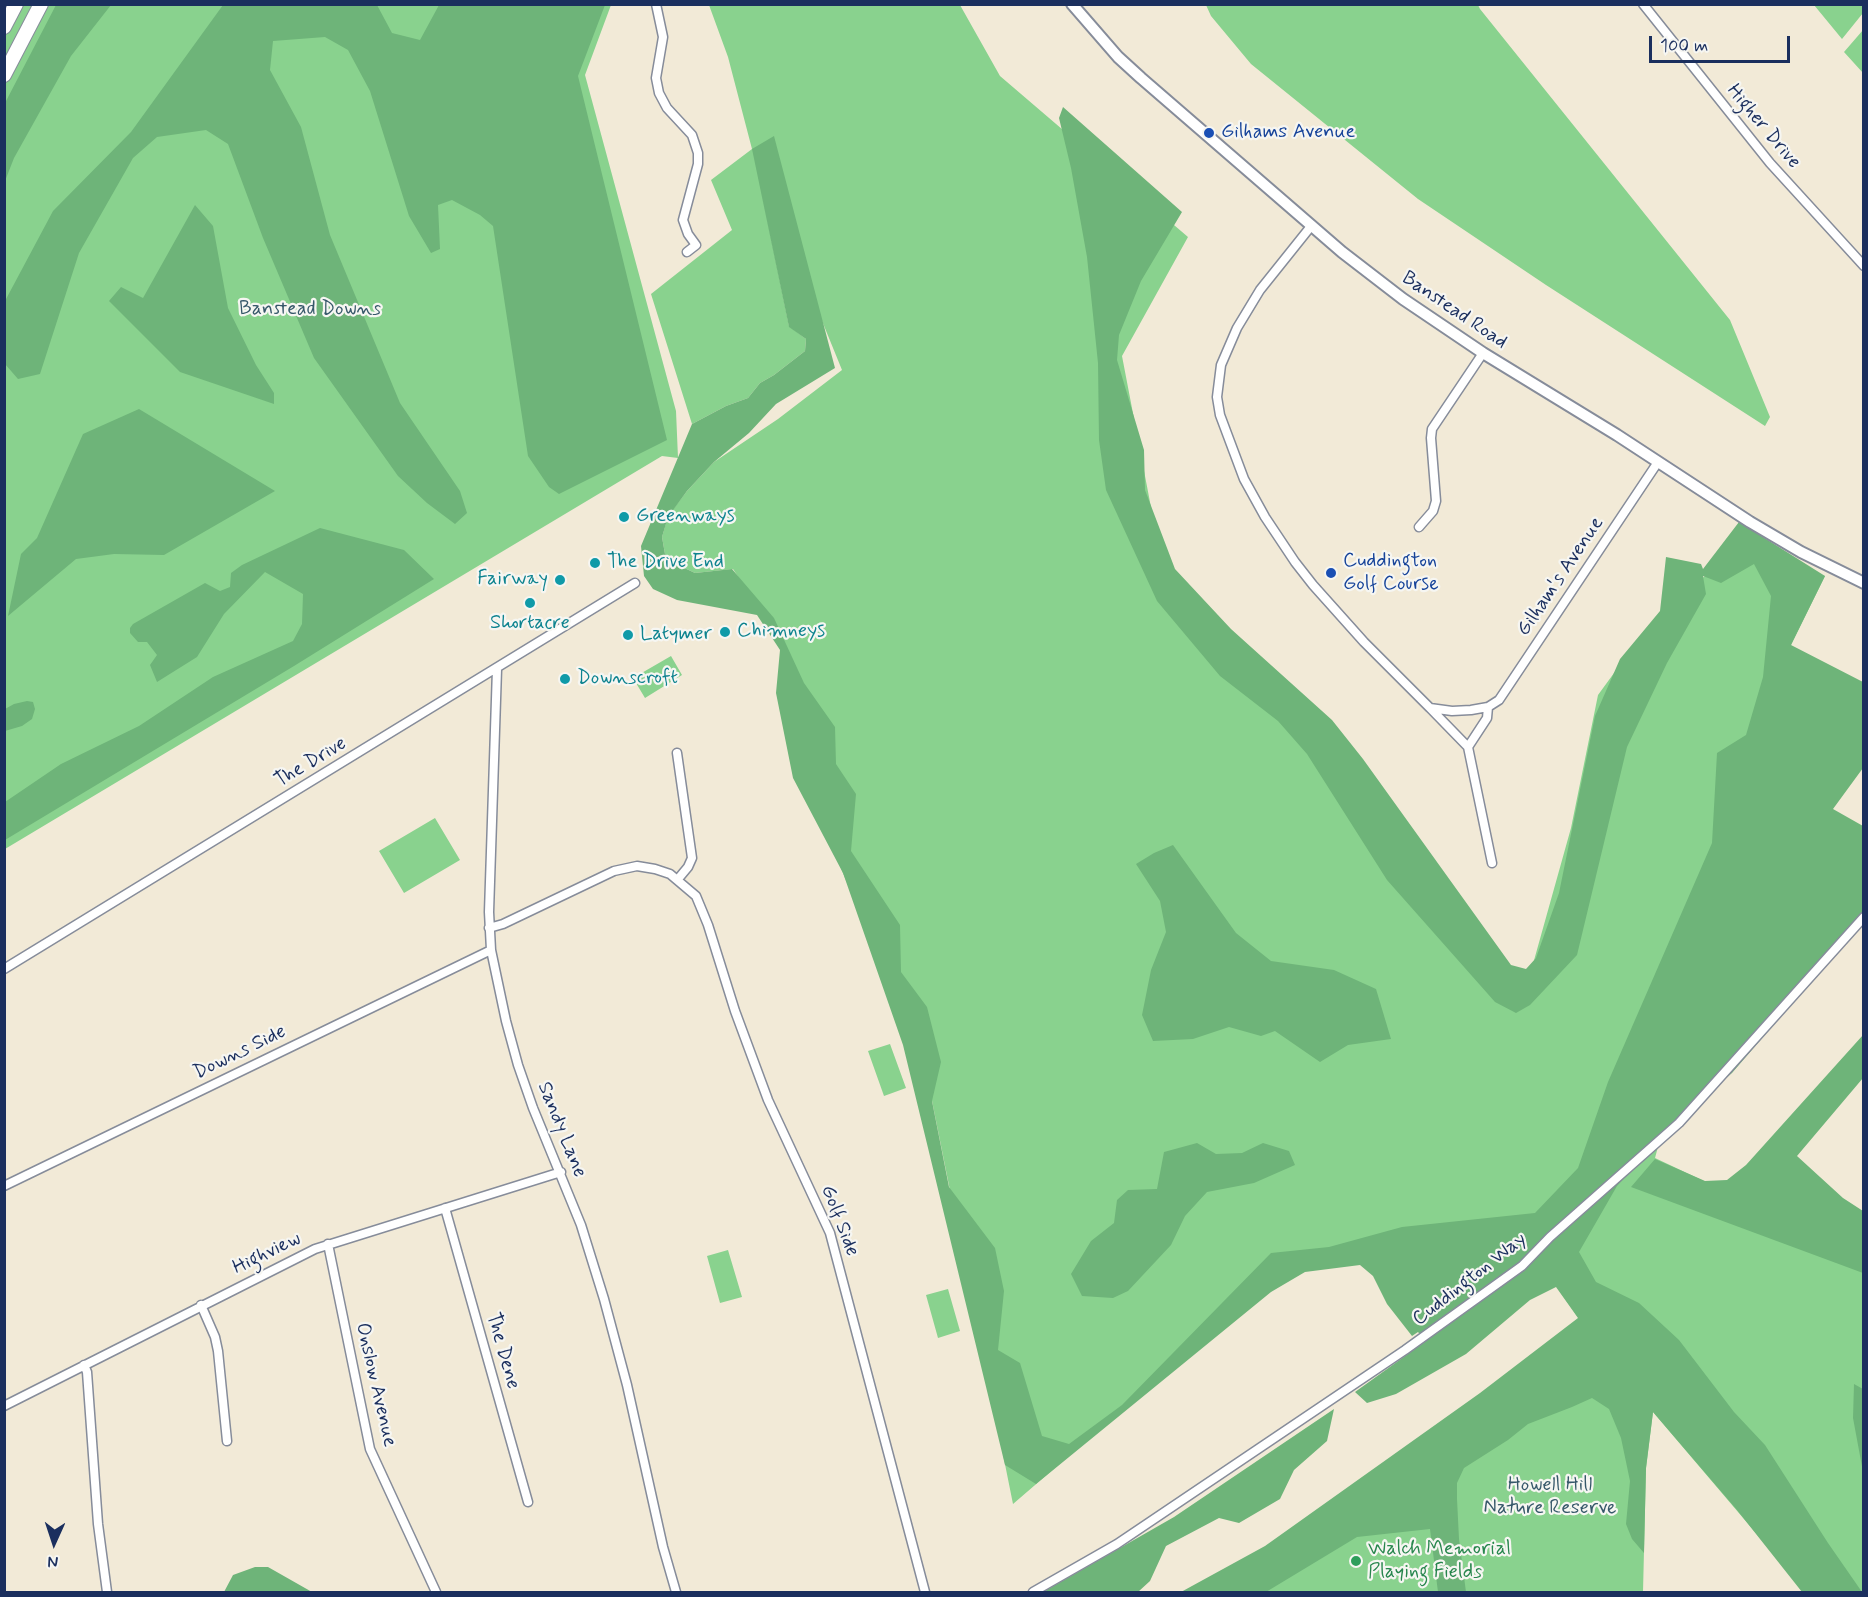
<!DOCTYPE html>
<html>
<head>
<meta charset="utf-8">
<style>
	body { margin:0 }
	#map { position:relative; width:1868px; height:1597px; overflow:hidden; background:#f2ead7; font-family:Mynerve,sans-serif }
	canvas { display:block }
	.frame { position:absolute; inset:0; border:6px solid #1b2f5e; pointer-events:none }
	.north { position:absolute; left:24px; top:1513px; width:60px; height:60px; -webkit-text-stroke:4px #f6f6f2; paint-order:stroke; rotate:183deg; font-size:16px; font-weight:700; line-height:24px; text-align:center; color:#1b2f5e }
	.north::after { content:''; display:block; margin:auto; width:21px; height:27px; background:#1b2f5e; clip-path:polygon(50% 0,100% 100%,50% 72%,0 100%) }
	.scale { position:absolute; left:1649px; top:36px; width:141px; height:27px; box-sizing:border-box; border:3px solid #1b2f5e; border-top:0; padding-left:8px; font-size:18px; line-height:21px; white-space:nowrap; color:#1b2f5e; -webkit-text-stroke:4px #f6f6f2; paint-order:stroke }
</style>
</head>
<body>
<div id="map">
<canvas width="1868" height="1597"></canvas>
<div class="frame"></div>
<div class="north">N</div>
<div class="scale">100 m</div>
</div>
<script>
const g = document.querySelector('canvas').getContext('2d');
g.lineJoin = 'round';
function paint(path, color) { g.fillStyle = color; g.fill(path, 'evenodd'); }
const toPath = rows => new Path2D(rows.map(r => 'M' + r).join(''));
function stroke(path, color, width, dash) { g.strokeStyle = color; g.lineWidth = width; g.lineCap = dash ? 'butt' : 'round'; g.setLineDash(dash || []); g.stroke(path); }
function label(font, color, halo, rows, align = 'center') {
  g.font = font + ' Mynerve,sans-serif'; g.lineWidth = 4.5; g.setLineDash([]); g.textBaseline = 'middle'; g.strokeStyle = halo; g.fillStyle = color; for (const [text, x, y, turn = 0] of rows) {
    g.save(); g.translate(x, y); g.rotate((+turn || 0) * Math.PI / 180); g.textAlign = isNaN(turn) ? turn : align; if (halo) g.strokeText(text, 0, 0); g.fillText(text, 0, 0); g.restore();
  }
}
const green = toPath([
	[4,5,611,5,585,75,676,411,678,458,662,456,5,849],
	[709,5,960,5,1000,76,1188,237,1122,356,1159,549,1196,614,1526,989,1571,828,1598,695,1649,625,1731,553,1825,576,1791,645,1655,1158,1863,1256,1863,1592,1806,1592,1653,1412,1646,1468,1643,1592,1228,1592,1598,1346,1547,1273,1294,1262,1013,1504,926,1071,811,797,789,654,733,569,695,573,676,564,665,554,662,537,668,516,687,491,714,462,778,419,842,370,754,154,789,326,806,339,805,351,774,375,760,383,748,398,726,406,692,424,651,294,732,230,711,180,752,149,728,57],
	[1206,5,1478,5,1480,9,1730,320,1770,417,1765,426,1546,285,1418,199,1251,64,1211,16],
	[1814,5,1863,5,1863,13,1842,39],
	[1863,30,1863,73,1844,52],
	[671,656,682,675,645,698,633,678],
	[435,818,460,860,404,893,379,851],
	[890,1044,906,1088,884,1096,868,1051],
	[728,1250,742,1297,720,1303,707,1256],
	[948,1289,960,1331,938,1338,926,1295]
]);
const forest = toPath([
	[56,5,111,5,71,56,14,158,5,181,5,103],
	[223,5,377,5,392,33,420,40,439,5,605,5,578,76,667,440,559,494,549,487,528,456,493,226,480,215,452,200,438,205,440,249,431,253,409,216,370,91,348,50,325,37,273,41,270,70,301,127,330,235,400,403,460,491,467,513,455,524,427,503,398,476,314,358,263,238,228,144,206,130,157,137,133,158,79,253,40,374,18,379,5,364,5,301,53,211,131,132],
	[1063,107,1182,212,1141,281,1119,335,1117,360,1144,450,1145,490,1175,569,1231,629,1332,720,1363,759,1511,965,1526,969,1536,958,1559,893,1595,716,1620,659,1660,611,1666,557,1701,564,1703,569,1739,522,1825,576,1791,645,1863,682,1863,768,1833,809,1863,826,1863,921,1732,1073,1682,1116,1617,1186,1579,1252,1596,1282,1639,1303,1679,1340,1734,1412,1765,1445,1828,1543,1862,1592,1802,1592,1737,1510,1653,1412,1646,1468,1644,1553,1632,1539,1626,1524,1630,1481,1621,1438,1609,1409,1592,1398,1572,1407,1528,1424,1508,1440,1464,1468,1457,1483,1457,1499,1459,1539,1466,1592,1438,1592,1430,1529,1357,1537,1266,1592,1181,1592,1265,1546,1480,1393,1578,1318,1556,1287,1530,1300,1466,1354,1396,1394,1367,1403,1355,1392,1426,1341,1418,1332,1412,1336,1387,1304,1373,1276,1360,1265,1305,1272,1271,1292,1036,1484,1005,1465,903,1045,843,873,793,778,776,693,780,650,757,615,677,600,653,589,644,576,641,546,692,424,726,406,748,398,760,383,774,375,805,351,806,339,789,327,752,149,774,136,835,368,776,404,749,433,714,462,687,491,668,517,662,537,665,554,676,564,695,573,732,569,774,618,804,683,835,727,836,764,856,794,851,851,900,925,901,972,927,1007,941,1062,932,1101,949,1187,995,1248,1004,1291,998,1350,1020,1363,1042,1436,1069,1444,1122,1405,1271,1253,1329,1247,1402,1227,1535,1213,1578,1168,1608,1082,1712,843,1717,753,1746,735,1763,677,1771,596,1754,564,1721,583,1703,576,1706,594,1667,663,1627,747,1577,955,1530,1005,1516,1013,1495,1002,1387,880,1307,754,1278,721,1220,676,1157,601,1106,490,1099,440,1098,363,1087,257,1071,168,1059,118],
	[195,205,213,226,228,308,256,365,274,393,274,404,180,372,109,301,121,287,143,298],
	[139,409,275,491,164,555,114,554,76,559,8,616,21,554,37,538,83,434],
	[320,528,404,550,434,579,294,666,5,840,5,802,61,764,139,726,213,677,293,641,302,624,303,594,265,572,224,614,197,657,157,682,150,665,157,655,147,642,138,642,130,633,130,628,133,624,205,583,220,591,230,587,231,573,242,565],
	[27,701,33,702,35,709,32,719,22,726,5,731,5,709,14,704],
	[1173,845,1236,933,1271,961,1334,970,1376,989,1391,1039,1348,1045,1320,1062,1275,1031,1261,1036,1229,1027,1193,1039,1153,1041,1142,1015,1151,970,1166,932,1160,901,1136,864,1154,853],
	[1863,1035,1863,1078,1797,1156,1843,1198,1863,1211,1863,1273,1631,1187,1655,1159,1705,1181,1727,1180,1746,1165],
	[1197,1143,1216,1154,1242,1153,1263,1143,1289,1151,1295,1165,1254,1183,1207,1192,1185,1216,1171,1245,1128,1291,1113,1298,1082,1296,1071,1274,1091,1241,1114,1223,1117,1200,1128,1190,1157,1189,1164,1152],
	[1854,1384,1863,1389,1863,1472,1853,1418],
	[1334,1409,1327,1441,1294,1470,1280,1499,1239,1523,1219,1518,1166,1546,1150,1581,1138,1592,1043,1592,1174,1517],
	[255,1567,268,1567,312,1592,224,1592,233,1575]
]);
const minor = toPath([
	[656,4,663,37,656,78,659,93,667,108,692,135,698,153,698,164,683,220,688,234,696,245,687,252],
	[1643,4,1770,163,1864,266],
	[1312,225,1260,290,1237,328,1221,365,1217,397,1220,415,1244,479,1265,517,1295,562,1313,585,1364,642,1430,708,1452,711,1471,710,1488,707,1499,700,1658,462],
	[1419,527,1433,511,1436,501,1431,438,1432,429,1483,353],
	[497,669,489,912,491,950,506,1021,518,1065,533,1108,581,1225,604,1299,627,1385,663,1547,676,1592],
	[1430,708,1468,747,1492,863],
	[1468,747,1487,718,1488,707],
	[677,753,692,858,688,867,678,879],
	[489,928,503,924,614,871,637,866,655,869,670,874,696,896,708,925,735,1011,768,1100,830,1233,925,1592],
	[4,969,635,583],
	[4,1186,491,950],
	[445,1208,528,1502],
	[328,1244,370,1449,436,1592],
	[201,1305,215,1337,218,1351,227,1441],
	[84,1365,87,1372,98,1524,107,1592],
	[4,1406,315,1249,561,1172],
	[1033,1592,1117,1544,1405,1350,1522,1266,1550,1237,1679,1123,1864,917]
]);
const tertiary = toPath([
	[1072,4,1118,57,1141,78,1342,252,1403,299,1483,353,1617,435,1750,522,1801,552,1864,583]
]);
const trunk = toPath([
	[4,27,16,4],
	[4,75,41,4]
]);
const markers = [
	[1209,133,6,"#1a4fb4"],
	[624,517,6,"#0f9aa8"],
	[595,563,6,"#0f9aa8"],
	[1331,573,6,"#1a4fb4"],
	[560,580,6,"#0f9aa8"],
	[530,603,6,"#0f9aa8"],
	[725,632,6,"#0f9aa8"],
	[628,635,6,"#0f9aa8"],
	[565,679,6,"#0f9aa8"],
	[1356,1561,6,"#2e9e5b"]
];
const streetNames = [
	["Higher Drive",1763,127,50],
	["Banstead Road",1454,311,34],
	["Gilham's Avenue",1561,577,-56],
	["The Drive",311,763,-31],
	["Downs Side",240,1053,-26],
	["Sandy Lane",561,1130,68],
	["Golf Side",839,1221,69],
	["Highview",267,1254,-26],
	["Cuddington Way",1470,1280,-38],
	["The Dene",502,1351,74],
	["Onslow Avenue",375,1385,77]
];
const transitNames = [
	["Gilhams Avenue",1221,133],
	["Cuddington",1343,562],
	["Golf Course",1343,585]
];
const parkNames = [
	["Banstead Downs",310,310],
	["Howell Hill",1550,1486],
	["Nature Reserve",1550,1509]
];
const cultureNames = [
	["Greenways",636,517],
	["The Drive End",607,563],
	["Fairway",548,580,"right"],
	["Shortacre",530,624,"center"],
	["Chimneys",737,632],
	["Latymer",640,635],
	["Downscroft",577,679]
];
const leisureNames = [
	["Walch Memorial",1368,1550],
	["Playing Fields",1368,1573]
];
paint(green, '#89d28e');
paint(forest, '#6eb479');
stroke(minor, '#868c9a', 11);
stroke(tertiary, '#868c9a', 14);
stroke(trunk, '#868c9a', 16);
stroke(minor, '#fff', 8);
stroke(tertiary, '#fff', 10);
stroke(trunk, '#fff', 14);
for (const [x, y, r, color] of markers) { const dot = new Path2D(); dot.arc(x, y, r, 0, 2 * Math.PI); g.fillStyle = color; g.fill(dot); stroke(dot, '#f6f6f2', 2); }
label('20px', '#1b2f5e', '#f6f6f2', streetNames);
label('20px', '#164399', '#f6f6f2', transitNames, 'left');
label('20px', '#36586a', '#f6f6f2', parkNames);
label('20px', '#0d838f', '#f6f6f2', cultureNames, 'left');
label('20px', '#27864d', '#f6f6f2', leisureNames, 'left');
</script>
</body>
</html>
